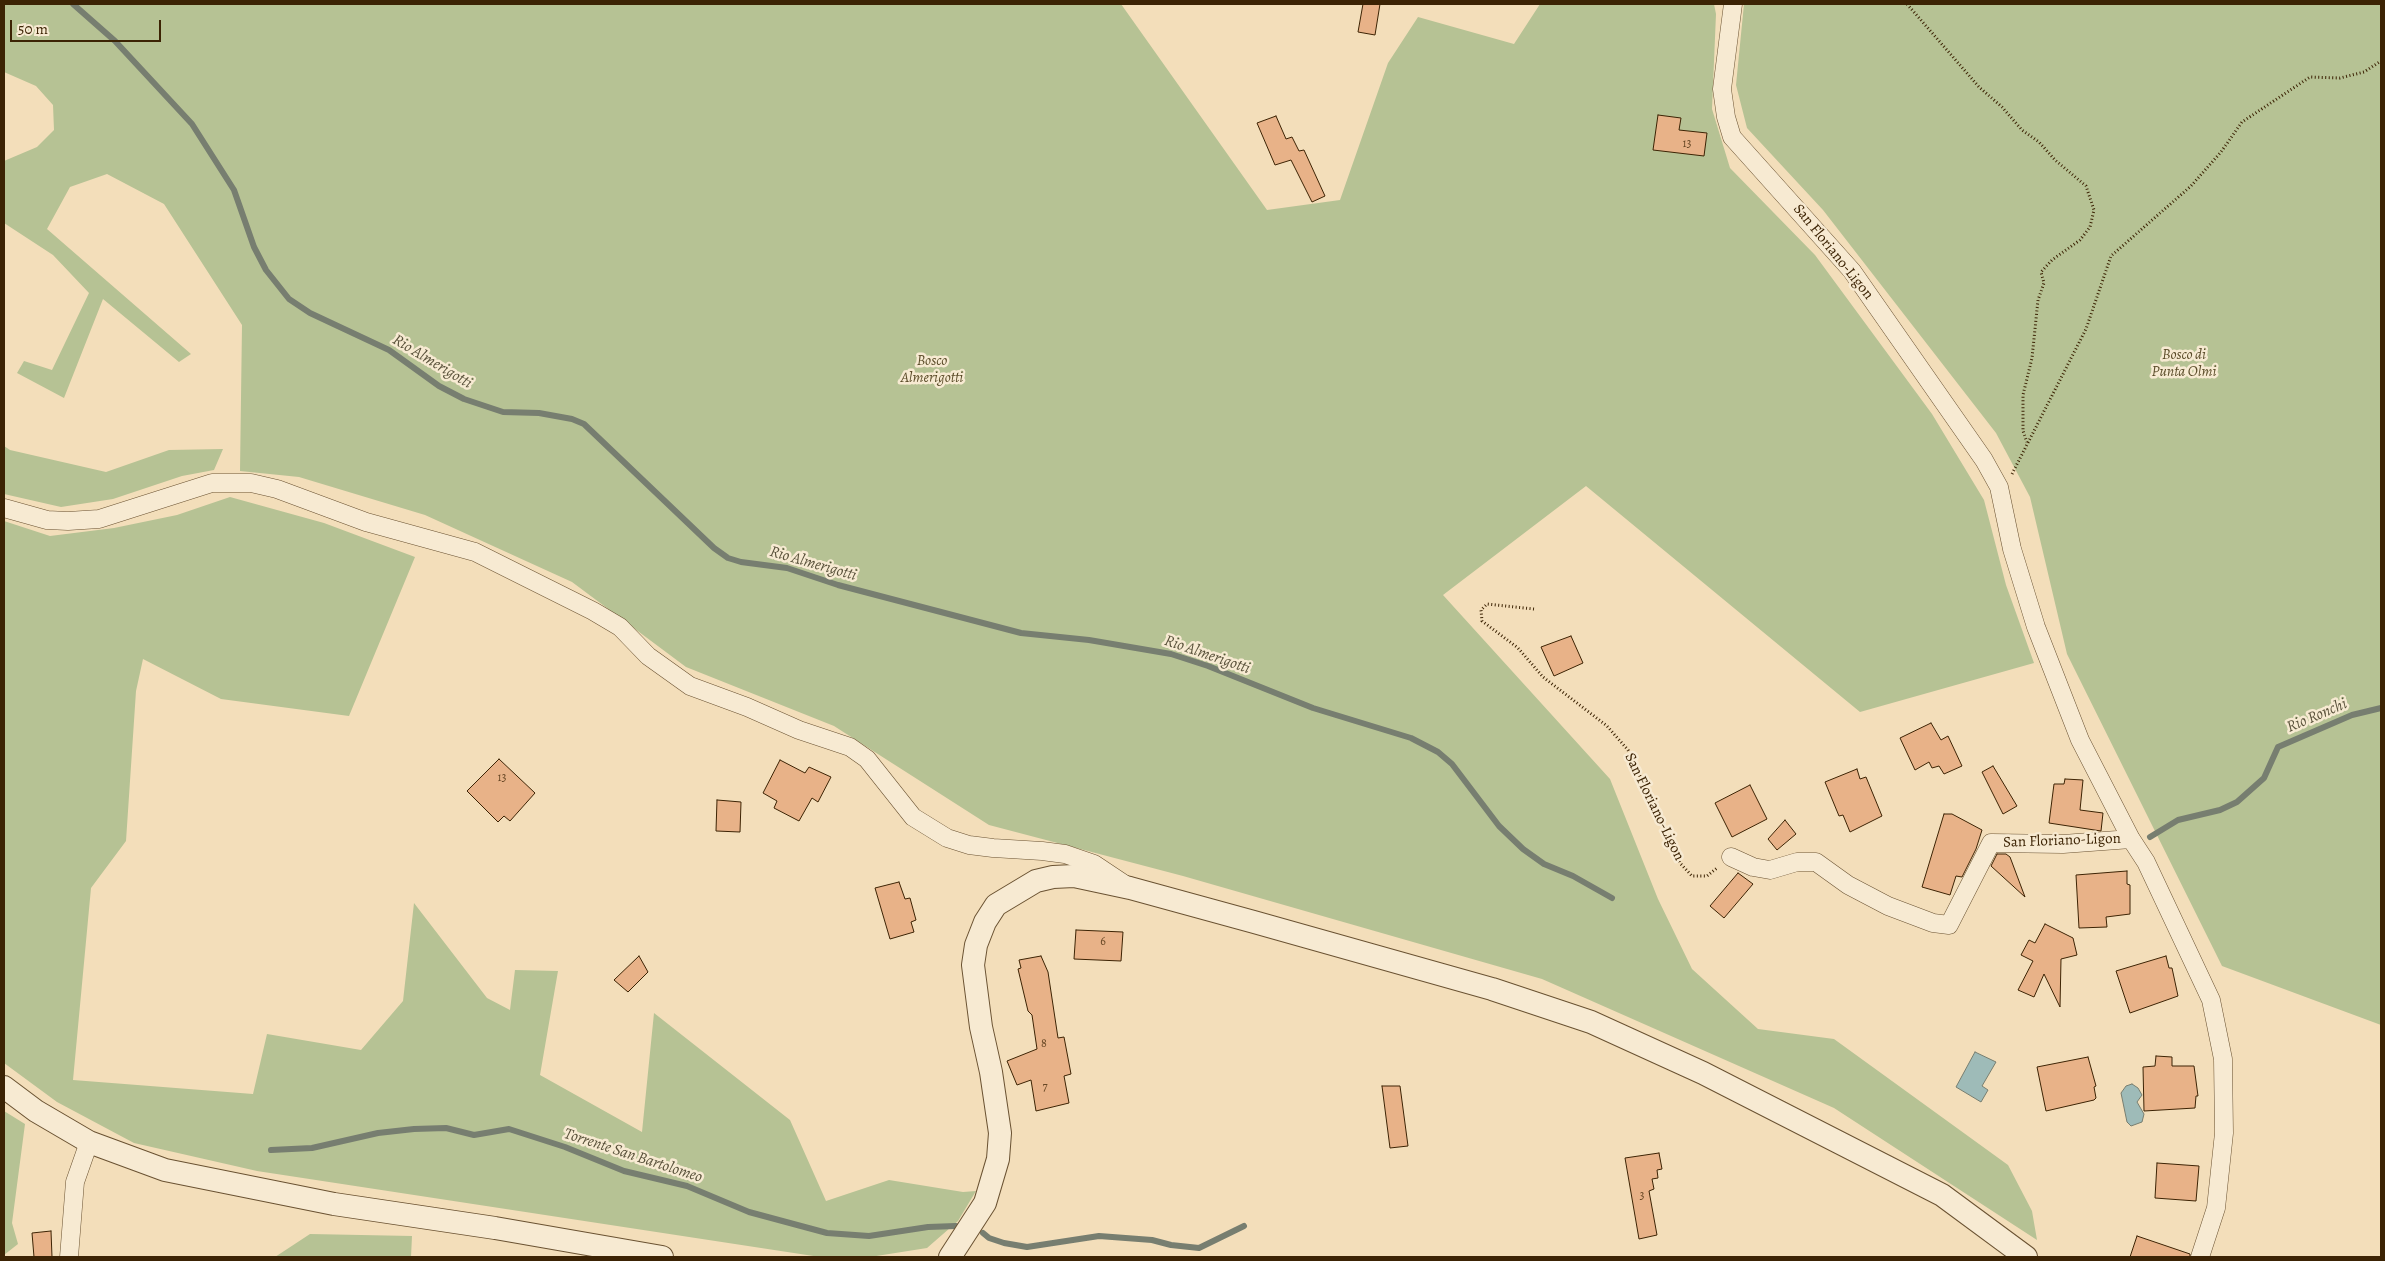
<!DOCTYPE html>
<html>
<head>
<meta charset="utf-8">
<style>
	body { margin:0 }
	#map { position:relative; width:2385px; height:1261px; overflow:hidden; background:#f3deba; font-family:Alegreya,serif }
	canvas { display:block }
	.frame { position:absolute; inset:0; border:5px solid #3c2304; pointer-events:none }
	.scale { position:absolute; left:10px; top:20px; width:151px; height:22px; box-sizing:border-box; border:2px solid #3c2304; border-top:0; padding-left:6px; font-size:15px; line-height:18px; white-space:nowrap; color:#3c2304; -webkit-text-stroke:4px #f7ead2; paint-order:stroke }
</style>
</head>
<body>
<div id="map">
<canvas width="2385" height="1261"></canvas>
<div class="frame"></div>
<div class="scale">50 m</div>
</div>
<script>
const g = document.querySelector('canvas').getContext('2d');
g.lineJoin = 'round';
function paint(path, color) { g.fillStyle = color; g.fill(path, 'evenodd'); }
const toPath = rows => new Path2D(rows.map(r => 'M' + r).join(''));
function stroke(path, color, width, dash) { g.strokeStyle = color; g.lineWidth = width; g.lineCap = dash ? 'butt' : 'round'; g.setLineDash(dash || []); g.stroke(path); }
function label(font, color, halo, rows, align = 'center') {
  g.font = font + ' Alegreya,serif'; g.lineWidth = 5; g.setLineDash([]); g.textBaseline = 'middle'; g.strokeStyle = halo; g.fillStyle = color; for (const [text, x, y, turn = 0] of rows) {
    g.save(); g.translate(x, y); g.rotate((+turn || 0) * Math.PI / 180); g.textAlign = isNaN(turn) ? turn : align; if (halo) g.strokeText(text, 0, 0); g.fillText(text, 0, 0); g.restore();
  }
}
const green = toPath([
	[4,4,1121,4,1267,210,1340,200,1388,63,1418,17,1514,44,1540,4,1714,4,1716,14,1712,109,1730,168,1815,255,1932,414,1984,500,2006,585,2034,663,1860,712,1586,486,1443,595,1610,779,1658,899,1692,969,1758,1029,1834,1039,2008,1165,2032,1211,2037,1240,1834,1108,1542,979,1183,876,989,825,834,726,686,667,572,582,425,515,299,477,240,471,242,325,164,204,107,174,70,187,47,229,191,354,179,362,103,299,64,398,17,373,24,361,52,370,89,293,53,255,4,223,4,161,37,147,54,130,53,105,36,86,4,72],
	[1744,4,2381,4,2381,1025,2222,966,2067,654,2030,497,1996,433,1823,210,1747,128,1736,85],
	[4,446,10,450,106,472,169,450,223,449,214,470,182,476,113,499,61,507,4,494],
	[230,497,324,523,415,557,349,716,221,699,143,659,136,691,126,841,91,888,73,1080,253,1094,267,1034,361,1050,403,1001,414,903,487,998,510,1010,515,970,558,971,540,1075,642,1132,654,1013,790,1120,826,1201,889,1180,963,1192,976,1191,958,1221,927,1248,870,1257,820,1257,257,1171,134,1143,57,1102,4,1063,4,521,50,536,114,528,177,515],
	[4,1111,25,1124,12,1223,18,1244,4,1255],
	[310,1234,412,1236,411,1257,275,1257]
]);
const water = toPath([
	[1975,1052,1996,1062,1982,1086,1988,1090,1981,1102,1956,1087,1975,1052],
	[2132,1084,2138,1088,2142,1095,2137,1102,2144,1114,2142,1122,2131,1126,2127,1122,2121,1093,2126,1086,2132,1084]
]);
const stream = toPath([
	[73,4,115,41,192,124,234,190,254,247,266,270,289,299,310,313,389,350,439,386,464,399,503,412,539,413,572,419,584,424,714,548,728,558,741,562,787,568,838,585,1021,633,1089,640,1171,654,1208,666,1313,708,1411,738,1438,752,1452,764,1499,826,1523,849,1544,864,1573,876,1612,898],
	[2150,837,2178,820,2220,810,2237,802,2264,778,2278,747,2352,715,2381,708],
	[271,1150,312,1148,378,1133,414,1129,446,1128,474,1135,509,1129,565,1147,624,1171,687,1186,749,1212,827,1233,869,1236,928,1227,956,1226],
	[983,1233,989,1238,1004,1243,1027,1247,1099,1236,1152,1240,1171,1245,1199,1248,1244,1226]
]);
const building = toPath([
	[1363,4,1380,4,1375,35,1358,32,1363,4],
	[1658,115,1681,118,1679,130,1707,133,1704,156,1653,150,1658,115],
	[1276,116,1286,139,1292,137,1299,151,1304,150,1325,196,1312,202,1291,160,1275,165,1257,123,1276,116],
	[1571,636,1583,663,1554,676,1541,647,1571,636],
	[1931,723,1941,740,1948,736,1962,766,1944,774,1939,766,1932,768,1929,762,1915,770,1900,738,1931,723],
	[499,759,535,793,510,821,504,816,498,822,467,791,499,759],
	[780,760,805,773,809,767,831,777,818,802,812,798,799,821,774,808,777,801,763,793,780,760],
	[1993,766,2017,806,2003,814,1982,772,1993,766],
	[1857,769,1860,779,1866,777,1882,816,1850,832,1843,815,1839,816,1825,782,1857,769],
	[2065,779,2083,780,2080,810,2103,813,2101,831,2049,823,2054,784,2064,784,2065,779],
	[1750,785,1767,819,1732,837,1715,803,1750,785],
	[717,800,741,802,740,832,716,831,717,800],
	[1944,814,1952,814,1982,830,1976,849,1962,877,1956,876,1950,895,1922,887,1944,814],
	[1785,820,1796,834,1777,850,1768,839,1785,820],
	[1997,854,2006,854,2010,857,2025,897,1991,866,1997,854],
	[2127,871,2127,884,2130,885,2130,914,2106,917,2107,927,2079,928,2076,875,2127,871],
	[1738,873,1753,884,1724,918,1710,906,1738,873],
	[899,882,905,899,910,898,916,920,911,922,914,932,890,939,875,888,899,882],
	[2045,924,2073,938,2077,955,2061,959,2060,1007,2044,974,2034,997,2018,990,2033,961,2021,955,2029,940,2035,943,2045,924],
	[1076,930,1123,932,1121,961,1074,959,1076,930],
	[639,956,648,972,628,992,614,980,639,956],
	[1041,956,1048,972,1058,1038,1064,1037,1071,1074,1064,1076,1069,1103,1036,1111,1031,1080,1017,1085,1007,1061,1037,1049,1032,1015,1028,1011,1018,969,1021,968,1019,960,1041,956],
	[2166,956,2169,968,2172,968,2178,996,2130,1013,2116,971,2166,956],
	[2156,1056,2172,1057,2172,1066,2194,1066,2198,1096,2196,1096,2195,1108,2144,1111,2143,1067,2155,1066,2156,1056],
	[2088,1057,2096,1086,2094,1087,2096,1098,2094,1100,2046,1111,2037,1067,2088,1057],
	[1382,1086,1400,1086,1408,1146,1390,1148,1382,1086],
	[1659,1153,1662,1169,1657,1170,1658,1178,1652,1179,1654,1189,1649,1191,1657,1235,1639,1239,1625,1158,1659,1153],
	[2157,1163,2199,1166,2196,1201,2155,1198,2157,1163],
	[51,1231,52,1257,34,1257,32,1233,51,1231],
	[2137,1236,2190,1254,2190,1257,2130,1257,2137,1236]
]);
const path = toPath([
	[1907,4,1979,87,2002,107,2022,130,2039,142,2055,160,2086,186,2094,210,2090,227,2080,240,2052,260,2041,272,2044,283,2038,300,2032,358,2023,395,2023,431,2027,442],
	[2012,474,2086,329,2111,256,2191,186,2221,152,2242,122,2310,77,2340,78,2364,72,2381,61],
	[1534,609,1487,604,1481,610,1482,621,1518,648,1543,677,1607,726,1628,750,1680,863,1692,876,1707,876,1717,868]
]);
const minor = toPath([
	[1733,4,1722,89,1726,117,1732,137,1852,271,1984,460,1999,487,2012,549,2036,627,2080,740,2131,839,2146,862,2211,1000,2223,1059,2224,1133,2216,1208,2200,1257],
	[4,508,47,520,68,521,99,519,212,483,251,483,277,489,366,522,475,552,593,611,620,627,648,656,690,686,747,707,799,730,850,747,867,759,913,817,947,838,969,845,993,848,1042,851,1065,854,1094,864,1124,884],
	[1731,857,1753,867,1770,870,1797,862,1816,862,1848,885,1888,906,1933,923,1949,925,1991,843,2063,844,2131,839],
	[69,1257,75,1182,89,1142]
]);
const tertiary = toPath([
	[4,1087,36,1111,89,1142,165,1170,334,1204,495,1228,662,1257],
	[950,1257,985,1203,998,1159,1000,1133,991,1072,981,1027,973,965,976,945,985,922,996,905,1036,881,1053,877,1074,876,1130,888,1254,922,1492,989,1591,1022,1703,1073,1942,1195,2026,1257]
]);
const numberNames = [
	["13",1687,144],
	["13",502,778],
	["6",1103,942],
	["8",1044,1044],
	["7",1045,1087],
	["3",1642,1196]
];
const streetNames = [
	["San Floriano-Ligon",1833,252,51],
	["San Floriano-Ligon",1654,807,64],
	["San Floriano-Ligon",2062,841,-2]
];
const parkNames = [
	["Bosco di",2184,355],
	["Punta Olmi",2184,372],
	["Bosco",932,361],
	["Almerigotti",932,378]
];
const waterNames = [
	["Rio Almerigotti",432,362,31],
	["Rio Almerigotti",813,564,16],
	["Rio Almerigotti",1207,655,19],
	["Rio Ronchi",2317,716,-23],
	["Torrente San Bartolomeo",633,1156,18]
];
paint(green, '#b6c294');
paint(water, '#9ebbb8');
stroke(water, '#777e70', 1);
stroke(stream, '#777e70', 6);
paint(building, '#e8b288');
stroke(building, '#3c2304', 1);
stroke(minor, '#6a5232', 19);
stroke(tertiary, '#6a5232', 24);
stroke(path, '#3c2304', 3, [1, 2.5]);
stroke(minor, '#f7ead2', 18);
stroke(tertiary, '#f7ead2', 22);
label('12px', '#674725', null, numberNames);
label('15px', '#3c2304', '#f7ead2', streetNames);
label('italic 15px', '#5a4b28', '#f7ead2', parkNames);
label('italic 16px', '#59513a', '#f7ead2', waterNames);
</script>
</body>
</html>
